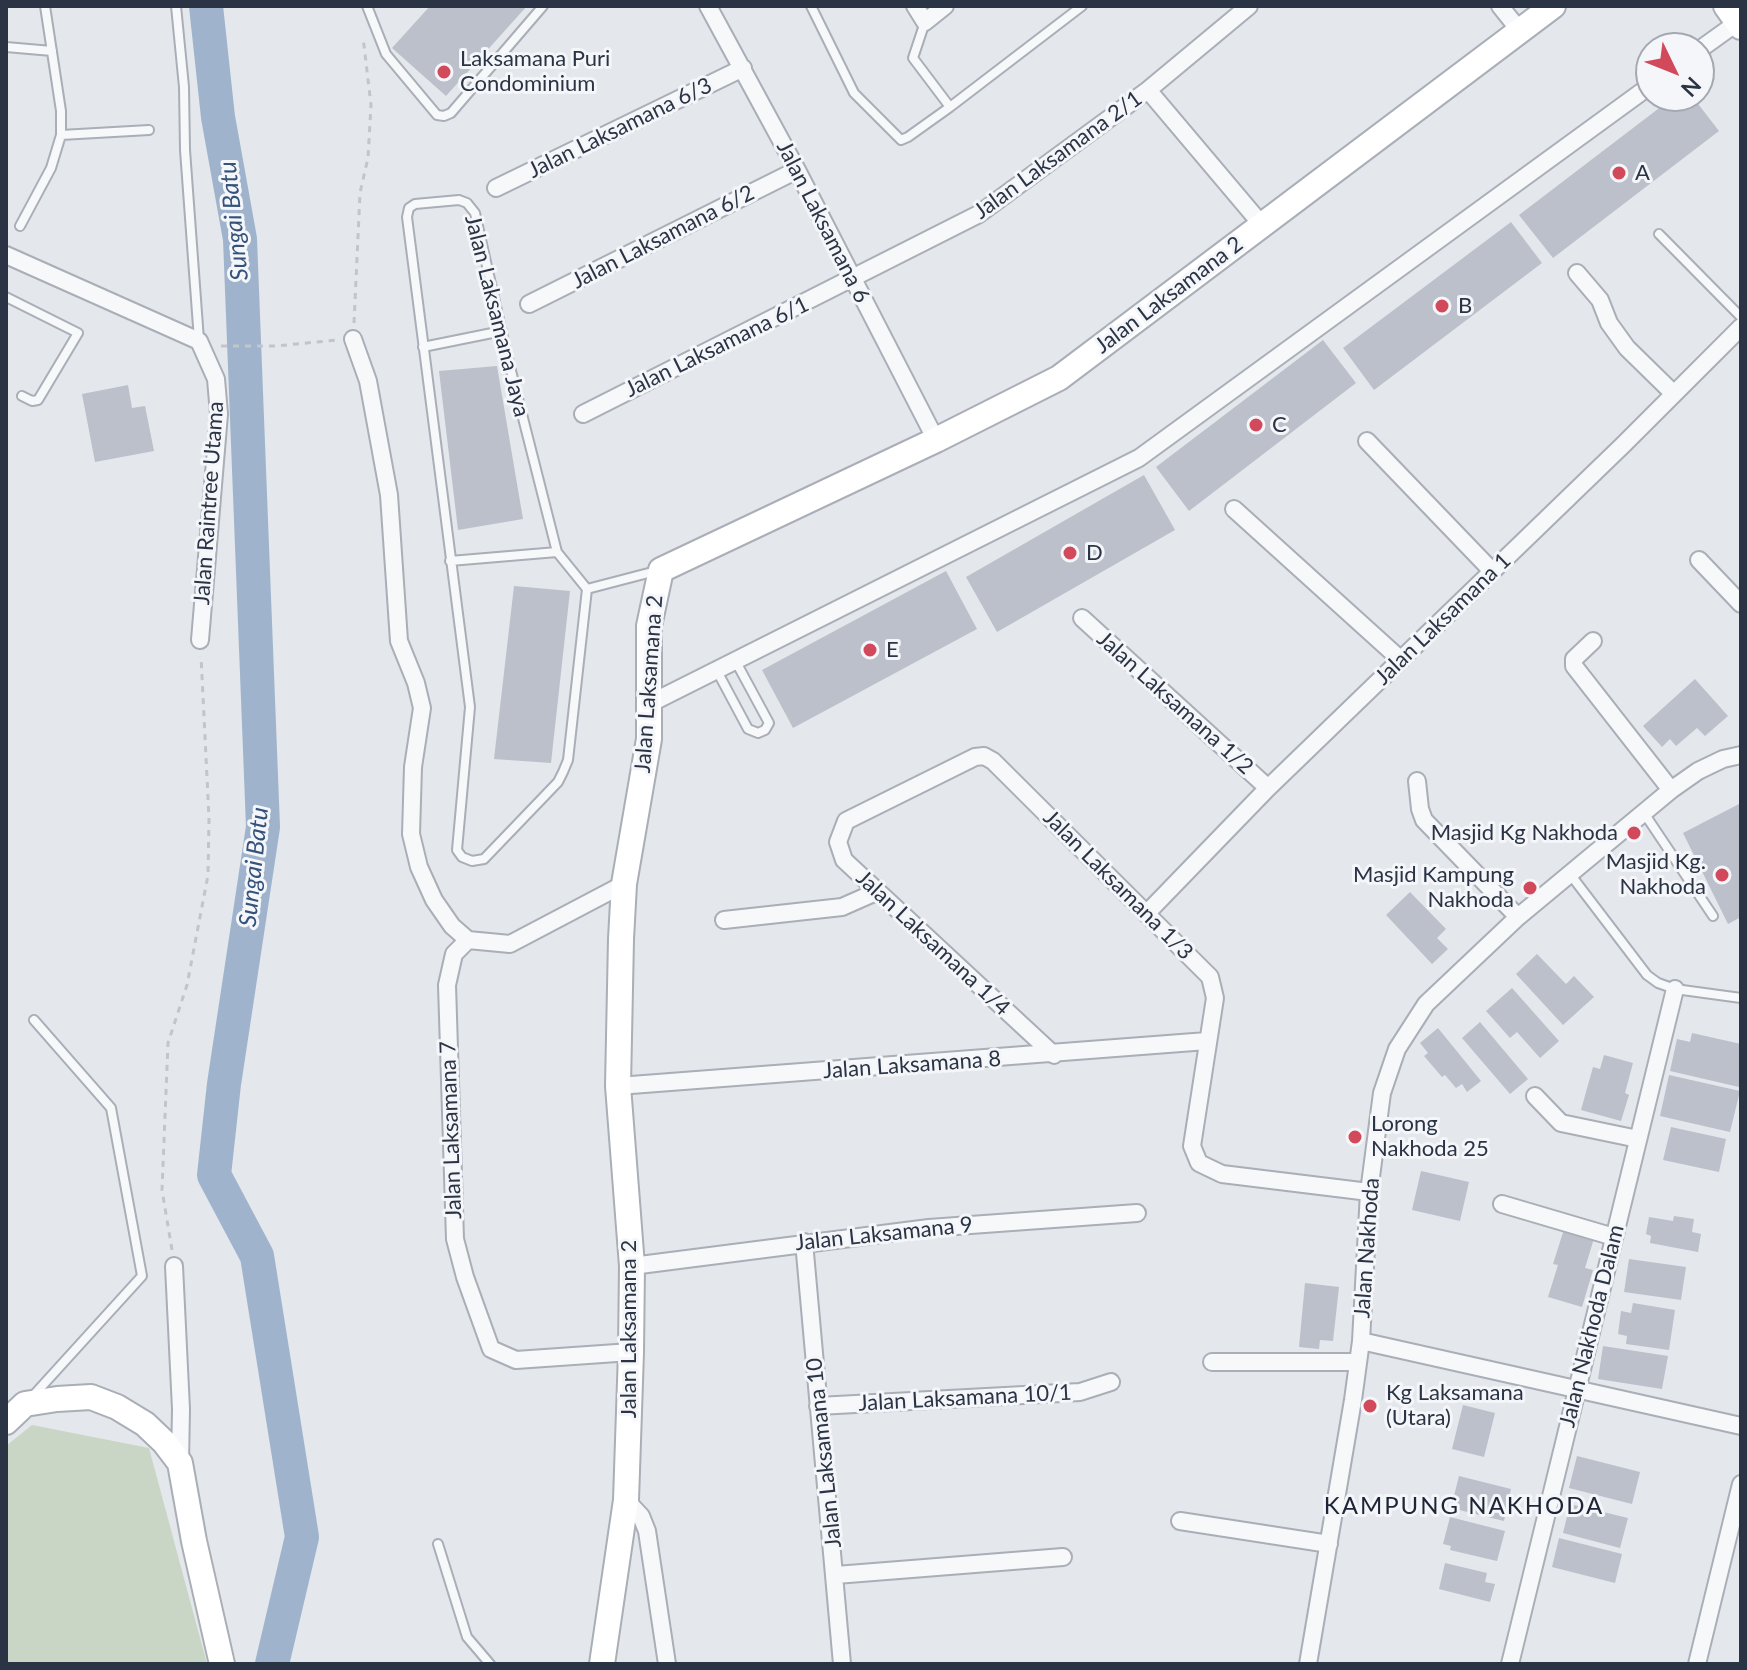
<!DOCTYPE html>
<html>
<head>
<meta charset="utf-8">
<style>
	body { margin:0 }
	#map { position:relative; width:1747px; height:1670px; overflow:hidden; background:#e4e7ec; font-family:Lato,sans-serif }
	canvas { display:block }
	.frame { position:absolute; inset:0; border:8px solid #2b3445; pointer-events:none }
	.north { position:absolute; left:1635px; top:32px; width:80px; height:80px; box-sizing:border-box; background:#f4f6f9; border:2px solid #a4a8b1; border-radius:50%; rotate:133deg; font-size:22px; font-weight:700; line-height:32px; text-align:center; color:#2b3445 }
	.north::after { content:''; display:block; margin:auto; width:28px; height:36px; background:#d1495b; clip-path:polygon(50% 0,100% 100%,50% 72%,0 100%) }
</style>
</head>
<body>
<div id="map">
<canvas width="1747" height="1670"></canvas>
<div class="frame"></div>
<div class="north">N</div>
</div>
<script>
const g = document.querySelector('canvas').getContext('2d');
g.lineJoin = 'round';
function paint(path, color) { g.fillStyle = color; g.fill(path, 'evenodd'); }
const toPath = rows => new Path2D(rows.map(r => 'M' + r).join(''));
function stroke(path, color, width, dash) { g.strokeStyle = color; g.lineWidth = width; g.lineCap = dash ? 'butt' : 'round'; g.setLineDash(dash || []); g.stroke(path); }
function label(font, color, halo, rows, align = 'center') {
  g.font = font + ' Lato,sans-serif'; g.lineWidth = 6; g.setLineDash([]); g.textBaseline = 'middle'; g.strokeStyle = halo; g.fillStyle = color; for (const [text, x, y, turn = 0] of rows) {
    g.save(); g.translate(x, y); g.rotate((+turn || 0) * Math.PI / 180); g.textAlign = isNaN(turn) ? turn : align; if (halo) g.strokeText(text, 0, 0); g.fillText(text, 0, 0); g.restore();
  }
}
const green = toPath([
	[32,1425,149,1448,207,1664,6,1664,6,1446]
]);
const river = toPath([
	[206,6,218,117,240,239,263,827,224,1084,214,1175,257,1256,302,1537,272,1664]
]);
const building = toPath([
	[430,6,527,6,446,96,392,48],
	[1675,96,1692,96,1719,131,1553,258,1519,215],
	[1511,222,1542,263,1374,390,1343,348],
	[1323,340,1356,383,1189,511,1156,467],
	[497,366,523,519,458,530,439,371],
	[128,385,132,408,145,406,154,451,95,462,82,394],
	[1144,475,1175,530,997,632,966,577],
	[946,571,977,629,793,728,762,670],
	[514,586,570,591,551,763,494,759],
	[1695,679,1728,716,1705,736,1697,728,1676,746,1670,739,1662,747,1643,726],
	[1741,803,1741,917,1728,924,1683,833],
	[1410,892,1446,929,1437,938,1448,949,1432,964,1386,915],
	[1537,954,1566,984,1574,976,1594,997,1563,1025,1516,974],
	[1512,988,1559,1041,1540,1058,1517,1032,1510,1038,1486,1011],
	[1480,1022,1528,1079,1510,1094,1462,1038],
	[1438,1028,1481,1081,1467,1092,1462,1084,1456,1088,1445,1075,1442,1077,1424,1056,1428,1053,1420,1043],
	[1692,1033,1741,1044,1739,1087,1670,1071,1677,1039,1690,1042],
	[1604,1055,1633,1063,1625,1093,1629,1095,1621,1121,1581,1110,1593,1067,1600,1069],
	[1669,1075,1740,1091,1730,1132,1660,1116],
	[1671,1127,1726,1139,1719,1172,1663,1160],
	[1421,1171,1469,1182,1460,1221,1412,1210],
	[1674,1216,1694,1219,1692,1232,1701,1234,1698,1252,1650,1243,1651,1236,1646,1234,1649,1217,1673,1221],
	[1565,1226,1595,1235,1585,1268,1593,1270,1582,1307,1548,1297,1558,1265,1553,1264],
	[1629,1259,1686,1267,1681,1300,1624,1292],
	[1305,1283,1339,1287,1333,1341,1320,1340,1319,1349,1299,1347],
	[1633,1303,1675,1310,1669,1350,1626,1344,1627,1336,1618,1334,1621,1311,1631,1313],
	[1603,1346,1668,1356,1662,1389,1598,1379],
	[1463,1405,1495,1413,1484,1457,1452,1449],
	[1577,1456,1640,1472,1632,1504,1569,1488],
	[1459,1476,1511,1489,1504,1521,1451,1508],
	[1570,1504,1628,1518,1620,1548,1563,1533],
	[1450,1517,1505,1531,1497,1561,1450,1550,1451,1546,1443,1544],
	[1559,1538,1622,1554,1615,1583,1552,1567],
	[1445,1563,1487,1573,1485,1582,1495,1584,1490,1602,1439,1589]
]);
const path = toPath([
	[354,323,360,193,368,158,371,105,363,37],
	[221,346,276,346,337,340],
	[172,1250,162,1190,168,1043,187,985,208,875,209,818,201,656]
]);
const lane = toPath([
	[45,6,61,111,61,135,149,130],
	[176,6,184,87,185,150,199,340],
	[367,6,386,54,437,115,444,116,451,113,543,6],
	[811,6,854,93,901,140,908,137,950,107,1082,6],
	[925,22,913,58,950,107],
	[6,47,52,51],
	[459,200,467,203,475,213,507,355,557,552,587,589,568,760,563,772,558,782,484,859,472,861,462,857,457,850,470,707,407,217,409,208,415,204,459,200],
	[20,226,51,168,61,135],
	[1659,234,1741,317],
	[6,297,78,333,38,400,32,401,22,396],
	[423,347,502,331],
	[450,561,557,552],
	[587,589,656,571],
	[717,671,748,729,758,733,765,730,769,723,736,662],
	[1644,813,1713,916],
	[1570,874,1647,975,1658,983,1675,989,1741,998],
	[32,1397,142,1276,111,1108,34,1020],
	[438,1544,467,1637,490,1664]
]);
const street = toPath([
	[708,6,797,170,936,440],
	[915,6,925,22,945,6],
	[1500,6,1520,31],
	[1699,50,1738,22],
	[1148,90,1262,225],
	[496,188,743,68],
	[6,255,199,341,216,379,219,414,200,640],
	[1577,273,1600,300,1609,323,1627,348,1674,394],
	[529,304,797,170],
	[353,339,368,381,389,495,399,641,416,683,422,708,413,767,411,834,419,867,434,900,452,926,468,940],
	[583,414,979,214,1148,90,1249,6],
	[1367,441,1492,571],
	[1234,509,1401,660],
	[1699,560,1741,604],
	[1082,618,1268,788],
	[1593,641,1574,659,1574,666,1671,790],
	[649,704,1139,458,1651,85],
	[1417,781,1420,809,1424,820,1518,917],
	[624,884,510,944,468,940,454,954,447,985,455,1239,465,1277,491,1349,516,1360,631,1352],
	[1147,913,1268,788,1623,445,1741,327],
	[724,920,842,907,876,892],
	[1054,1055,844,860,838,842,846,821,975,757,984,756,993,761,1210,977,1215,998,1192,1146,1199,1163,1222,1174,1369,1192],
	[618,1086,1207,1041],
	[1535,1096,1561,1123,1638,1139],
	[1502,1204,1614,1237],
	[804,1242,842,1664],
	[174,1266,181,1409,180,1463],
	[632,1266,929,1228,1137,1213],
	[1361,1341,1741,1426],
	[1212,1362,1357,1362],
	[818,1406,1080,1392,1111,1382],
	[626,1500,641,1516,647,1531,667,1664],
	[1180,1521,1329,1544],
	[836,1575,1063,1557],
	[1308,1664,1353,1400,1361,1341,1369,1192,1382,1093,1397,1049,1426,1004,1518,917,1671,790,1698,771,1723,759,1741,755],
	[1510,1664,1675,989],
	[1697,1664,1741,1484]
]);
const secondary = toPath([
	[1726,6,1741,27],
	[6,1422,25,1404,57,1399,91,1397,117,1407,145,1424,164,1442,180,1463,194,1541,222,1664],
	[602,1664,626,1500,631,1352,632,1266,618,1086,621,939,624,884,649,739,649,626,661,570,936,440,1059,378,1553,6]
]);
const markers = [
	[444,72,8,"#d1495b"],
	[1619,173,8,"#d1495b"],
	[1442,306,8,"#d1495b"],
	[1256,425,8,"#d1495b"],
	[1070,553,8,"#d1495b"],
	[870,650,8,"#d1495b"],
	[1634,833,8,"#d1495b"],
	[1722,875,8,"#d1495b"],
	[1530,888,8,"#d1495b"],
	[1355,1137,8,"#d1495b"],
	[1370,1406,8,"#d1495b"]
];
const poiNames = [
	["Laksamana Puri",460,59],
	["Condominium",460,84],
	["A",1635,173],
	["B",1458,306],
	["C",1272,425],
	["D",1086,553],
	["E",886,650],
	["Masjid Kg Nakhoda",1618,833,"right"],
	["Masjid Kg.",1706,862,"right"],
	["Nakhoda",1706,887,"right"],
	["Masjid Kampung",1514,875,"right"],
	["Nakhoda",1514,900,"right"],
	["Lorong",1371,1124],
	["Nakhoda 25",1371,1149],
	["Kg Laksamana",1386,1393],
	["(Utara)",1386,1418]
];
const streetNames = [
	["Jalan Laksamana 6/3",620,128,-26],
	["Jalan Laksamana 2/1",1058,155,-36],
	["Jalan Laksamana 6",823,222,63],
	["Jalan Laksamana 6/2",663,237,-27],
	["Jalan Laksamana 2",1169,295,-37],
	["Jalan Laksamana Jaya",497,316,76],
	["Jalan Laksamana 6/1",717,347,-26],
	["Jalan Raintree Utama",209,503,-86],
	["Jalan Laksamana 1",1443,619,-44],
	["Jalan Laksamana 2",649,684,-86],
	["Jalan Laksamana 1/2",1175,703,42],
	["Jalan Laksamana 1/3",1118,885,45],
	["Jalan Laksamana 1/4",933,943,43],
	["Jalan Laksamana 8",912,1065,-4],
	["Jalan Laksamana 7",451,1130,-92],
	["Jalan Laksamana 9",884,1234,-6],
	["Jalan Nakhoda",1367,1248,-86],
	["Jalan Nakhoda Dalam",1592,1326,-76],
	["Jalan Laksamana 2",629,1329,-90],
	["Jalan Laksamana 10/1",965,1398,-3],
	["Jalan Laksamana 10",824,1453,-96]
];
const waterNames = [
	["Sungai Batu",234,221,-96],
	["Sungai Batu",254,867,-84]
];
const neighbourhoodNames = [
	["KAMPUNG NAKHODA",1464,1506]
];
paint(green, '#c9d6c5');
stroke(river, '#9fb4cc', 34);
paint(building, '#bbc0ca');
stroke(lane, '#a9aeb7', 12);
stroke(street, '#a9aeb7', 20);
stroke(secondary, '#a9aeb7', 28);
stroke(path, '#c2c5cb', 3, [6, 6]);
stroke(lane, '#f7f8fa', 8);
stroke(street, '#f7f8fa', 16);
stroke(secondary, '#fff', 24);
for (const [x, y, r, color] of markers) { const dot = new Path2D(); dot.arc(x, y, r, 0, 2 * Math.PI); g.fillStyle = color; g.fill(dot); stroke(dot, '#f4f6f9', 3); }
label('22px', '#2b3445', '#f4f6f9', poiNames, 'left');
label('22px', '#2b3445', '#f4f6f9', streetNames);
label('italic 24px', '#34527a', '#f4f6f9', waterNames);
g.letterSpacing = '2px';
label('24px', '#1d2536', '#f4f6f9', neighbourhoodNames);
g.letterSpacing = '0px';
</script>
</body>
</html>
